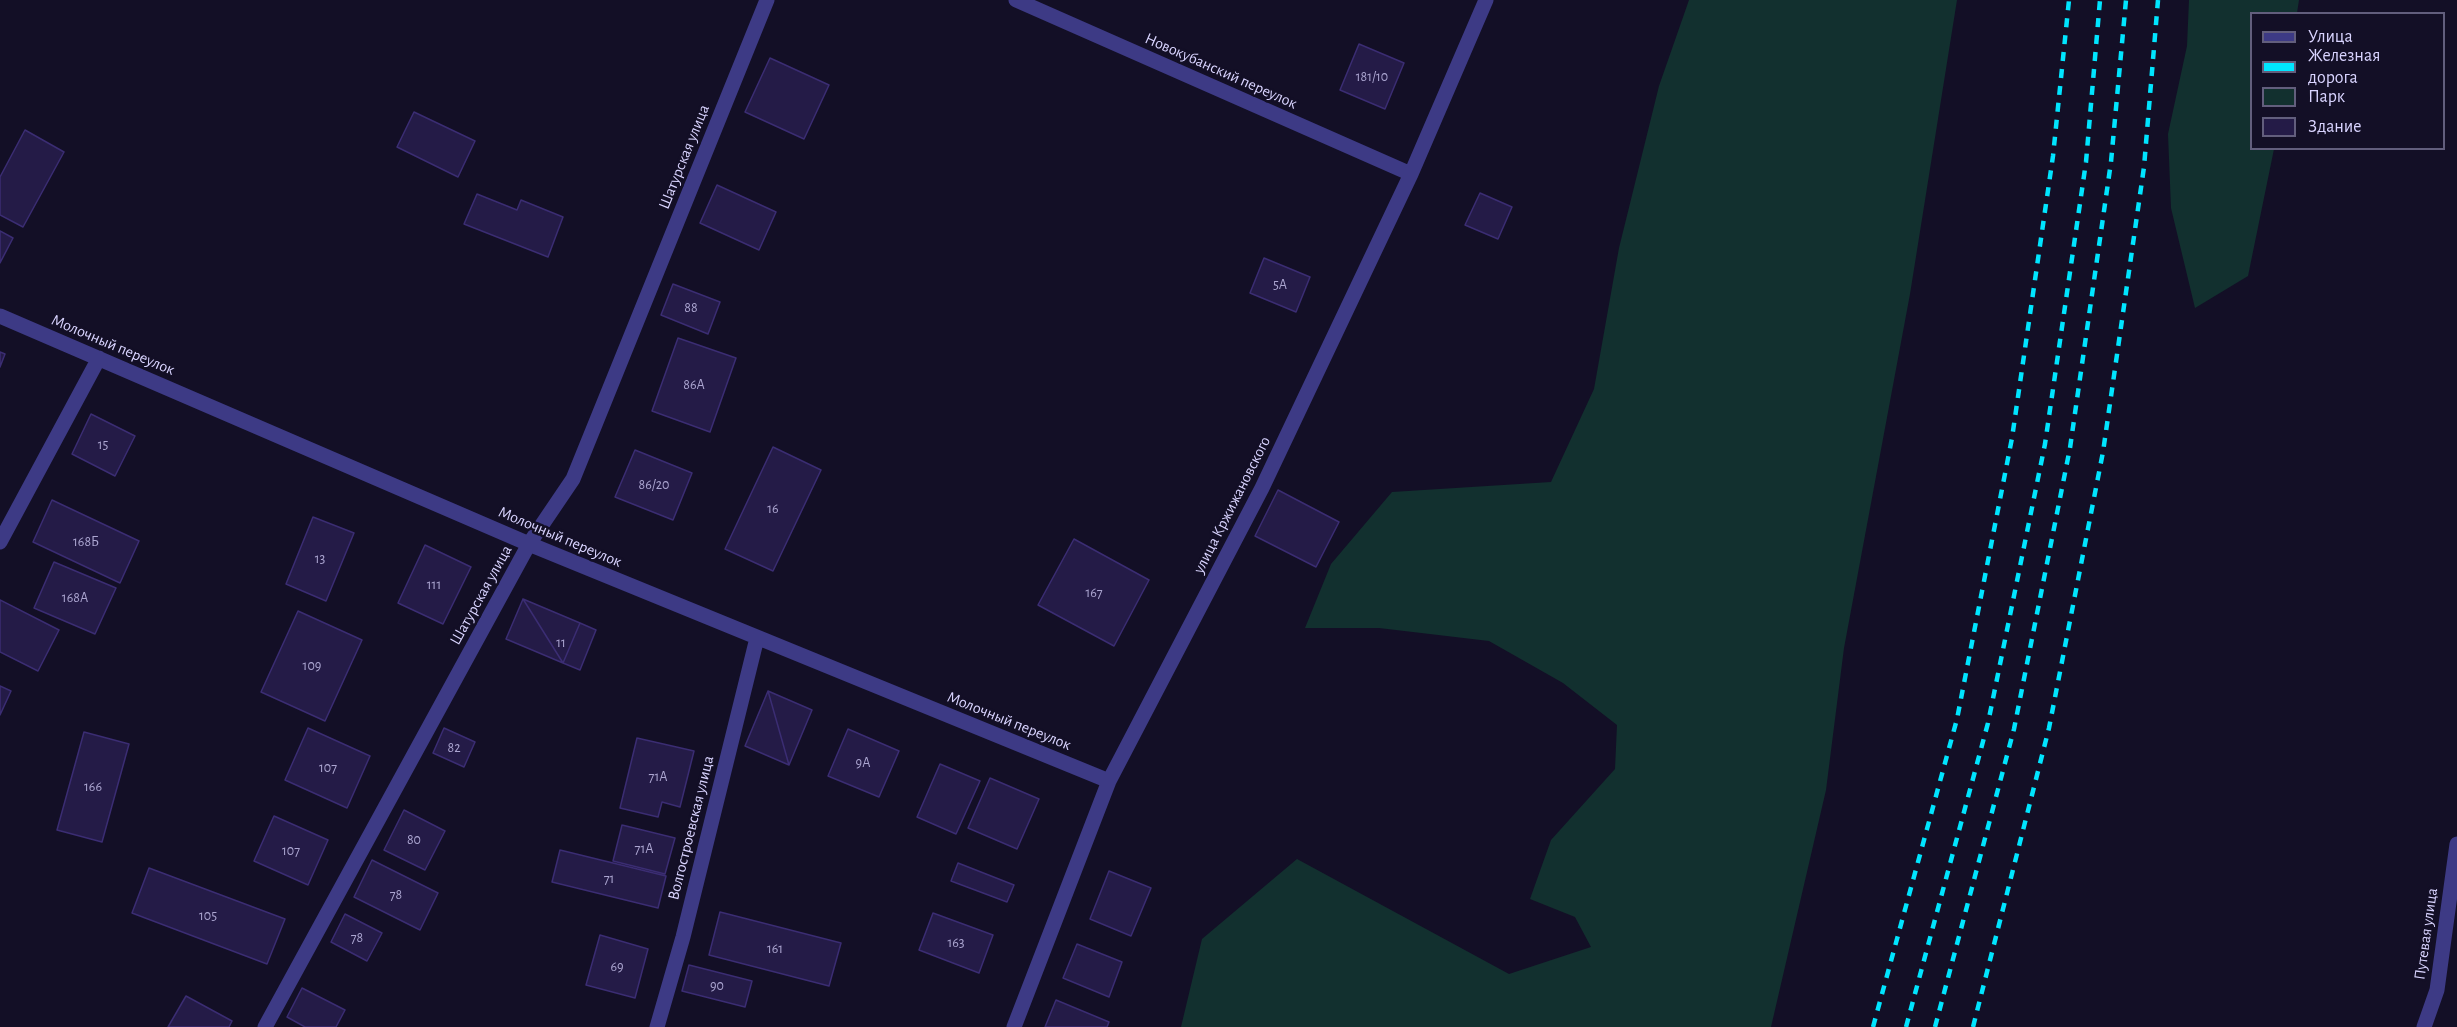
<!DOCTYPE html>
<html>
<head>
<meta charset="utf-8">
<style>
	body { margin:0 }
	#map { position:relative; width:2457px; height:1027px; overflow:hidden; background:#130f26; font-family:"Alegreya Sans",sans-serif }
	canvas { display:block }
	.legend { position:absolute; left:2250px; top:12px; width:195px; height:138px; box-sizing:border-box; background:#130f26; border:2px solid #625e7d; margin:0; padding:8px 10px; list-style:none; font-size:18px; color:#d9d4ff }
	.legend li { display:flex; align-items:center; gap:12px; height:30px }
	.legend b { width:30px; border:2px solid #625e7d }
</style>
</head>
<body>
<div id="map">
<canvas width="2457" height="1027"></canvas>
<ul class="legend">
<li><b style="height:8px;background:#3d3a85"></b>Улица</li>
<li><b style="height:8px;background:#00e5ff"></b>Железная дорога</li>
<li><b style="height:16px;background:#12302f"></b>Парк</li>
<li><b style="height:16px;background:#241b47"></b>Здание</li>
</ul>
</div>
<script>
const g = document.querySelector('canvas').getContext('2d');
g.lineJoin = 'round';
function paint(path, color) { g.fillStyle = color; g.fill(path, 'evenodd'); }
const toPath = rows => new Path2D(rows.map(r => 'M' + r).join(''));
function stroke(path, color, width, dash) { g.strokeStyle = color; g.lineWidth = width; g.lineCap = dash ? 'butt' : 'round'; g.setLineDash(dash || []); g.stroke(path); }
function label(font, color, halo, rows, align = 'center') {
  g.font = font + ' "Alegreya Sans",sans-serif'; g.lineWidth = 5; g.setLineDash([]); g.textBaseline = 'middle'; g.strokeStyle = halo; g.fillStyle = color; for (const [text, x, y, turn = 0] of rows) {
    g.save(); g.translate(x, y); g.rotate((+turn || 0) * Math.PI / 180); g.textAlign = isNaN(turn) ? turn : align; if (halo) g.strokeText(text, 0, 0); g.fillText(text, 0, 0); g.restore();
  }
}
const green = toPath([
	[1689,0,1957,0,1910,294,1844,648,1826,790,1771,1027,1181,1027,1202,939,1297,859,1509,974,1591,947,1575,917,1530,899,1551,840,1615,769,1617,725,1563,683,1489,641,1379,628,1305,628,1331,564,1392,492,1551,482,1594,389,1619,248,1659,86],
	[2189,0,2299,0,2297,13,2252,14,2252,148,2274,149,2248,276,2195,308,2171,208,2168,134,2187,46]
]);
const building = toPath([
	[1359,44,1404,63,1385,109,1340,90,1359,44],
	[770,58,829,85,804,139,745,112,770,58],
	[414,112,475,141,458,177,397,147,414,112],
	[25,130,64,152,23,227,0,215,0,177,25,130],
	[717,185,776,212,759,250,700,223,717,185],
	[1480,193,1512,207,1498,239,1465,225,1480,193],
	[477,194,517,210,521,200,563,217,548,257,464,224,477,194],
	[0,231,13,238,0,263,0,231],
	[1264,258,1310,277,1296,312,1250,293,1264,258],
	[673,284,720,302,708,334,661,315,673,284],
	[678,338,736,358,710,432,652,411,678,338],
	[0,352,5,354,0,367,0,352],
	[91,414,135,436,115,476,72,454,91,414],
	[773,447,821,470,773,571,725,549,773,447],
	[635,450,692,473,673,520,615,497,635,450],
	[1278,490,1339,522,1316,567,1255,536,1278,490],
	[52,500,139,541,120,583,33,542,52,500],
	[313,517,354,533,326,601,286,584,313,517],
	[1074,539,1149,580,1114,646,1038,605,1074,539],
	[425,545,471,567,443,624,398,603,425,545],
	[54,562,116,588,95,634,34,608,54,562],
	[523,599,580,623,563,663,523,599],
	[523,599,563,663,506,639,523,599],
	[0,600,59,630,38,671,0,652,0,600],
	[298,611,362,640,325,721,261,692,298,611],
	[580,623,596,630,580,670,563,663,580,623],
	[0,686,11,691,0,715,0,686],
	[768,691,812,710,789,765,768,691],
	[768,691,789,765,745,746,768,691],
	[308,728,370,756,347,808,285,780,308,728],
	[444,728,475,742,464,767,433,753,444,728],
	[848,729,899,751,879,797,828,776,848,729],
	[84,732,129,744,102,842,57,830,84,732],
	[637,738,694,751,680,807,662,802,658,817,620,808,637,738],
	[940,764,980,781,956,834,917,817,940,764],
	[990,778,1039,799,1017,849,968,828,990,778],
	[404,810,445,831,425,870,384,850,404,810],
	[274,816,328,840,308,885,254,861,274,816],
	[622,825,675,838,665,874,613,861,622,825],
	[560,850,666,876,658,908,552,882,560,850],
	[372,860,438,893,420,930,354,897,372,860],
	[958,863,1014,885,1007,902,951,881,958,863],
	[149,868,285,919,267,964,132,913,149,868],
	[1109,871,1151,888,1131,936,1090,919,1109,871],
	[720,912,841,943,829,986,709,955,720,912],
	[933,913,993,935,979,973,919,950,933,913],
	[345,914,382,933,367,961,331,942,345,914],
	[600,935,648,949,635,998,586,985,600,935],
	[1077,944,1122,962,1109,997,1063,978,1077,944],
	[689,965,752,981,745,1007,682,991,689,965],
	[302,988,345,1010,336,1027,305,1027,287,1017,302,988],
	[186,996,232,1021,229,1027,168,1027,186,996],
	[1056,1000,1109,1022,1107,1027,1045,1027,1056,1000]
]);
const street = toPath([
	[1016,0,1411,174],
	[0,316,529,544,1109,781],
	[0,542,99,358],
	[265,1027,529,544,573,479,767,0],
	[657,1027,683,937,757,638],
	[1014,1027,1109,781,1262,488,1411,174,1486,0],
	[2424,1027,2437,990,2457,844]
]);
const rail = toPath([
	[1873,1027,1957,719,2012,438,2053,156,2069,0],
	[1906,1027,1988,723,2045,444,2086,162,2100,0],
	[1935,1027,2014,729,2070,448,2111,162,2126,0],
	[1973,1027,2049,728,2103,452,2144,167,2158,0]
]);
const numberNames = [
	["181/10",1372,77],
	["5А",1280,285],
	["88",691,308],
	["86А",694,385],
	["15",103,445],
	["86/20",654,485],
	["16",773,509],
	["168Б",86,542],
	["13",320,559],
	["111",434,585],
	["167",1094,593],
	["168А",75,598],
	["11",561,643],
	["109",312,666],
	["82",454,748],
	["9А",863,763],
	["107",328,768],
	["71А",658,777],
	["166",93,787],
	["80",414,840],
	["71А",644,849],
	["107",291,851],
	["71",609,879],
	["78",396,895],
	["105",208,916],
	["78",357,938],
	["163",956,943],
	["161",775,949],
	["69",617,967],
	["90",717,986]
];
const streetNames = [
	["Новокубанский переулок",1221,71,24],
	["Шатурская улица",684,157,-68],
	["Молочный переулок",113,345,23],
	["улица Кржижановского",1232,505,-63],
	["Молочный переулок",560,537,23],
	["Шатурская улица",481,595,-61],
	["Молочный переулок",1009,721,22],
	["Волгостроевская улица",691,828,-76],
	["Путевая улица",2426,934,-82]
];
paint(green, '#12302f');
paint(building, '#241b47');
stroke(building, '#3b2d73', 1.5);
stroke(street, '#3d3a85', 15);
stroke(rail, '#00e5ff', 4.5, [9, 8]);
label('14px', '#aca6d1', null, numberNames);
label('16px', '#d9d4ff', '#130f26', streetNames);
</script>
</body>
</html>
